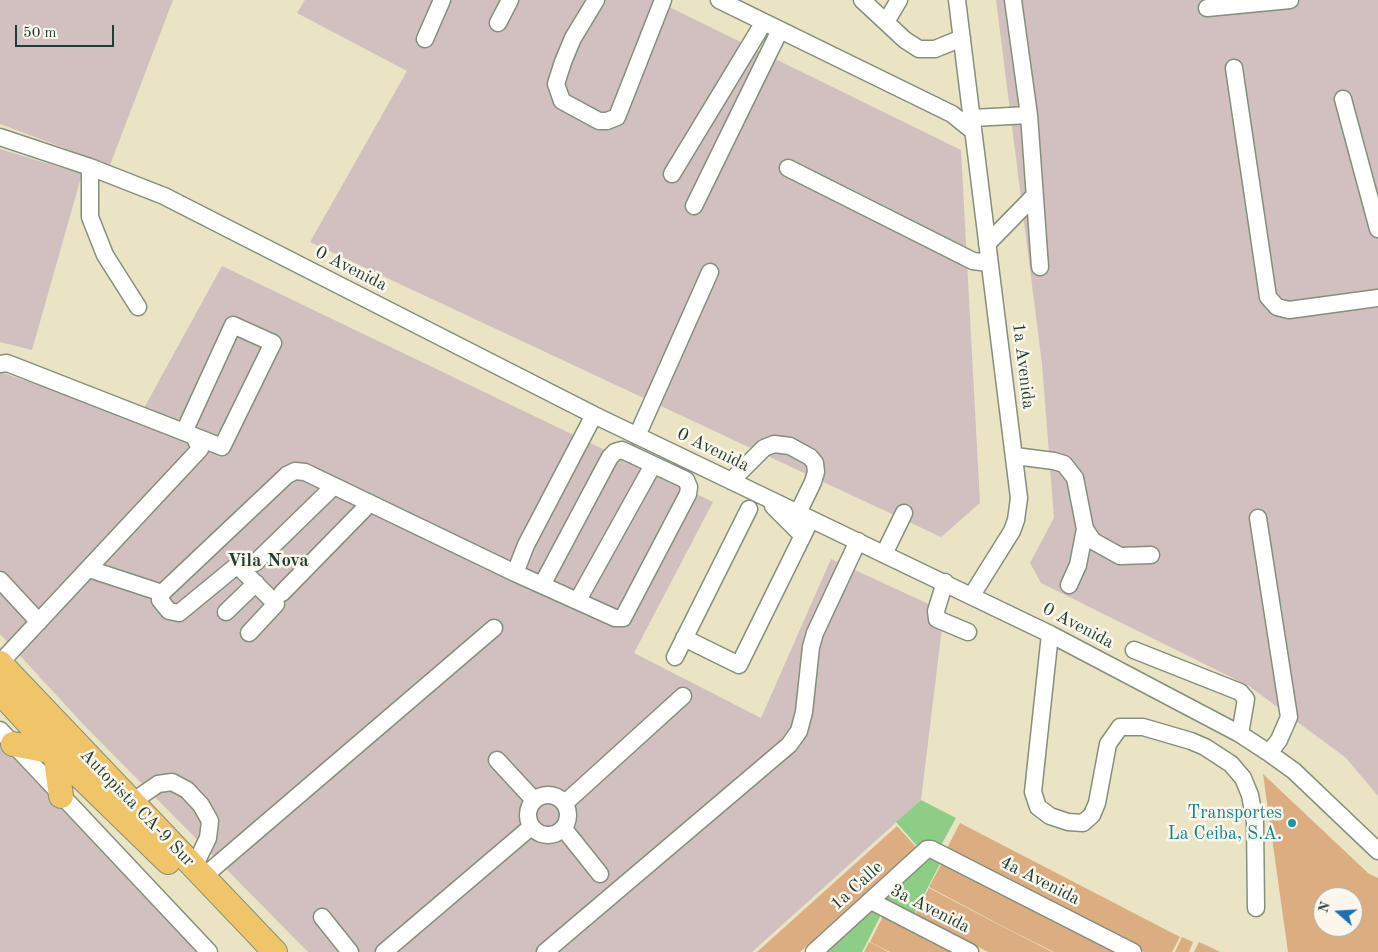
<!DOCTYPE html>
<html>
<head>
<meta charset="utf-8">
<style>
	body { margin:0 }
	#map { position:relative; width:1378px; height:952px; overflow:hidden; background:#eae4c4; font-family:"Old Standard TT",serif }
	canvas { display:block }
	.north { position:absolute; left:1313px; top:887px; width:50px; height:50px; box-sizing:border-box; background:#fbf7ec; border:1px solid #a3ada2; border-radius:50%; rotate:289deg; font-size:14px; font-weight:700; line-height:20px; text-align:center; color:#1f3d34 }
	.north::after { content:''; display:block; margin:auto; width:18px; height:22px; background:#1f6fb2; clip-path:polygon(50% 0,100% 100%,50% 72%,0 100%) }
	.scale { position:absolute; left:15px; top:25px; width:99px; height:22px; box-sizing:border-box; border:2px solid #1f3d34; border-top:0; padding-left:6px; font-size:15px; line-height:18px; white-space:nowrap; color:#1f3d34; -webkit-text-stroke:4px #fbf7ec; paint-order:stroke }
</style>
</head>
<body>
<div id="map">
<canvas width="1378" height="952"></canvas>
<div class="north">N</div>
<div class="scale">50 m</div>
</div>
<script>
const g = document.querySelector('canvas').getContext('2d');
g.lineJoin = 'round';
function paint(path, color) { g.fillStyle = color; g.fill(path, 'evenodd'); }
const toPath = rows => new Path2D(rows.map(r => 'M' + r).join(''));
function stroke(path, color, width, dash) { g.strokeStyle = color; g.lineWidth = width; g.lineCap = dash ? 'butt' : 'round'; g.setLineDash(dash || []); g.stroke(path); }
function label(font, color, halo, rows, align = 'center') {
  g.font = font + ' "Old Standard TT",serif'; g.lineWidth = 5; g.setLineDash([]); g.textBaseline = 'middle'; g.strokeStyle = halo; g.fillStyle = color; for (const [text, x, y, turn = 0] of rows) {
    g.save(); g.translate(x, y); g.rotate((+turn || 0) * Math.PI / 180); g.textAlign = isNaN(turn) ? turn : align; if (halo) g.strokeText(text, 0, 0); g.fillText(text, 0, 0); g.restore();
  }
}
const industrial = toPath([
	[0,0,173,0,110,165,0,124],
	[305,0,655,0,961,150,980,503,941,537,310,242,407,71,297,13],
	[996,0,1378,0,1378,796,1346,758,1249,686,1041,583,1030,563,1054,518,1042,364],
	[0,149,82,174,32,350,0,342],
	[222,266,713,502,634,653,761,718,831,559,944,611,921,800,752,952,308,952,83,724,0,634,0,372,138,419],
	[0,741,199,952,0,952]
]);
const green = toPath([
	[921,800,956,818,940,847,918,847,896,822],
	[928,855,942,860,914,914,882,899],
	[871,911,881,915,862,952,825,952]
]);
const building = toPath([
	[1263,774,1368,873,1378,878,1378,952,1288,952],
	[1323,897,1353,897,1353,927,1323,927],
	[960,823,1180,937,1172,952,1144,952,946,850],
	[897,826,916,847,800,952,757,952],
	[943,861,1118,952,1054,952,1010,930,929,887],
	[929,888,1009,930,1052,952,988,952,973,944,915,914],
	[883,916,953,952,890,952,870,942],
	[1182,937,1193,942,1189,952,1175,952],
	[869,942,881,948,888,952,864,952],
	[1199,942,1210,947,1220,952,1194,952]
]);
const minor = toPath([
	[596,0,573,38,563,62,556,84,562,101,599,121,607,121,617,117,663,0],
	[719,0,952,114,973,131],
	[862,0,905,40,919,49,935,49,962,38],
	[957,0,1019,498,1016,520,1012,531,972,595],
	[1013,0,1029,115],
	[1207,8,1290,0],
	[886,22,899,0],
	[498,23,510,0],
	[425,39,442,0],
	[1234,68,1268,297,1277,307,1289,310,1378,298],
	[1343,99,1378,229],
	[973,118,1029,115,1040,267],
	[0,137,90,167,164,196,594,415,1050,634,1240,734,1269,753,1294,771,1378,851],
	[90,167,90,217,105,255,138,307],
	[788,168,973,261,989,263],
	[672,174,764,22],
	[694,206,780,30],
	[987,244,1035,195],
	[0,364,7,363,194,436,200,449,0,663],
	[184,432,233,325,273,343,222,447,194,436],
	[637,436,710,272],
	[1015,456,1054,461,1064,464,1075,478,1085,529,1078,565,1069,585],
	[731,481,764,448,774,444,790,446,810,457,815,463,816,472,813,482,798,513],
	[773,506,802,535],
	[1258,518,1289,717,1279,740,1269,753],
	[1085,529,1093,541,1120,556,1151,555],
	[884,554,904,513],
	[255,563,334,486],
	[89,569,162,593],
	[515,573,615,618,623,618,688,494,689,487,686,480,622,450,615,452,610,457,542,585],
	[0,580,39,622],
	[945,582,936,611,937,619,968,632],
	[282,593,370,503],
	[578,600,653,465],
	[226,612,256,583],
	[249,633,276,604,241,569,235,567,179,613,169,611,160,600,162,593,287,475,295,471,305,472,515,573,526,545,594,415],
	[1050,634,1033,792,1038,807,1050,816,1068,822,1083,823,1092,815,1097,803,1108,744,1120,727,1143,727,1191,741,1205,747,1231,764,1243,778,1250,795,1255,822,1256,908],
	[684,638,739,665,811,519],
	[1134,650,1240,692,1246,699,1240,734],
	[675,657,749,509],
	[0,730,209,952],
	[497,760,534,800],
	'528 815a20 20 0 1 1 40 0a20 20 0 1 1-40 0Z',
	[132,802,158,784,172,782,187,790,201,805,210,821,208,838,194,867],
	[565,803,683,696],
	[564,829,600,874],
	[203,877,494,628],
	[871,901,970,952],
	[322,917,350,952],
	[384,952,531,827],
	[545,952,789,745,799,731,804,712,811,647,815,633,858,541],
	[814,952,927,849,931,849,1133,952]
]);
const highway = toPath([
	[0,663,275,952],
	[0,692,55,752,168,862],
	[13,744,55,752],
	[55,752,61,796]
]);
const markers = [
	[1292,823,5,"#0f9aa8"]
];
const streetNames = [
	["0 Avenida",351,269,27],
	["1a Avenida",1023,366,83],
	["0 Avenida",713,450,26],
	["0 Avenida",1078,626,28],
	["Autopista CA-9 Sur",137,808,46],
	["4a Avenida",1040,881,27],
	["1a Calle",857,886,-42],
	["3a Avenida",930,909,27]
];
const cultureNames = [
	["Transportes",1282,813],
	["La Ceiba, S.A.",1282,834]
];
const neighbourhoodNames = [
	["Vila Nova",268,561]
];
paint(industrial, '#d2bfbf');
paint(green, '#8dcd85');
paint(building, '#dbad80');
stroke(minor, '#84907c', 19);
stroke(highway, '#84907c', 26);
stroke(minor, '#fff', 16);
stroke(highway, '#f0c469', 24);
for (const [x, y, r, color] of markers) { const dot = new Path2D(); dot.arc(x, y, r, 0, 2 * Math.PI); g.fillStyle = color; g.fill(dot); stroke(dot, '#fbf7ec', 2); }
label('18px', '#1f3d34', '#fbf7ec', streetNames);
label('18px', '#0d838f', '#fbf7ec', cultureNames, 'right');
label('bold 19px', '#1f3d34', '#fbf7ec', neighbourhoodNames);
</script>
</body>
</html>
